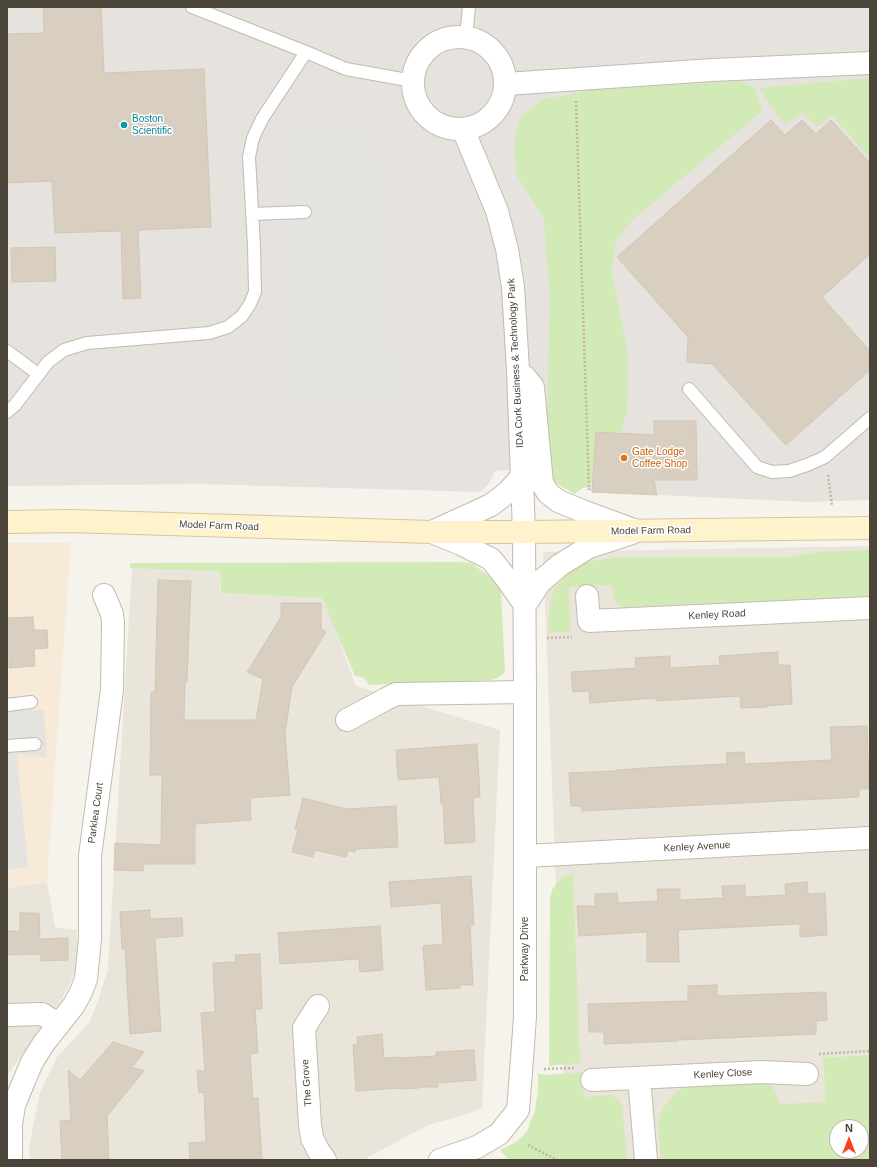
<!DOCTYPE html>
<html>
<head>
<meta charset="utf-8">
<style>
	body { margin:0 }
	#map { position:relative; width:877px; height:1167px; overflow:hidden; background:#f6f3ec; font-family:Helvetica,sans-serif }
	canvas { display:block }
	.frame { position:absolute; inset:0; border:8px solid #4b4439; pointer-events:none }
	.north { position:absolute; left:829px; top:1119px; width:40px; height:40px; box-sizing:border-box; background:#fff; border:1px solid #b7b4b0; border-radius:50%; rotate:0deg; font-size:11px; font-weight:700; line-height:16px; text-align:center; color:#4b4439 }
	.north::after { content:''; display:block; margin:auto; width:14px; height:18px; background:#fc3f1d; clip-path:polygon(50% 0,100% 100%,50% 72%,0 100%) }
</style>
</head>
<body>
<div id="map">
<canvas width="877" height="1167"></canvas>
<div class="frame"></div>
<div class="north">N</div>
</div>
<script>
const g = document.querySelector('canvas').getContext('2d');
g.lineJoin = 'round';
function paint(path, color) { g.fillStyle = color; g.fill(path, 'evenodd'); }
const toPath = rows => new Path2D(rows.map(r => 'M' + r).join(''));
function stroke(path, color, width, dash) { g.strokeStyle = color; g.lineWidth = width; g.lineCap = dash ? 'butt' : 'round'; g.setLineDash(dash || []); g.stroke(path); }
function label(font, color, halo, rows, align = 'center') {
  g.font = font + ' Helvetica,sans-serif'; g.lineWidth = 3; g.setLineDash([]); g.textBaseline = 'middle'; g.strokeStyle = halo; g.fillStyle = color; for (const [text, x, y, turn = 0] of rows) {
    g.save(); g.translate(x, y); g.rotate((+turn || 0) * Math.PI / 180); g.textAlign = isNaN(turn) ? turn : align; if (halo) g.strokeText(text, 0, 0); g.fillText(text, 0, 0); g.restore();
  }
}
const residential = toPath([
	[870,546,870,1160,548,1160,565,1117,543,552],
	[837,1127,861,1127,861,1151,837,1151],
	[132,567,221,571,220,593,324,598,356,686,500,730,482,1108,461,1116,428,1125,363,1160,30,1160,29,1147,40,1092,57,1057,89,1023,99,998,108,969],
	[47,882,55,927,77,930,78,966,63,997,7,1076,7,888]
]);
const commercial = toPath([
	[7,543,71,543,47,882,7,888]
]);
const industrial = toPath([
	[7,7,870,7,870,500,810,502,657,495,654,480,654,435,596,432,592,492,573,480,566,465,495,471,489,484,480,492,199,484,7,486]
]);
const green = toPath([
	[870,78,870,158,832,115,817,127,803,112,786,124,773,110,759,88],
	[741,81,755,88,762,111,630,222,615,244,612,273,628,354,627,411,617,445,616,466,574,494,553,481,547,424,550,298,544,219,517,176,515,158,515,139,519,123,525,113,542,100,591,90],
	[870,550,870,596,623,607,617,603,613,597,612,585,569,587,570,632,548,633,549,609,551,598,555,589,561,580,572,569,581,563,617,557,788,557,817,552],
	[459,562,471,563,493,579,501,592,505,673,498,678,490,680,369,685,365,679,361,677,355,676,322,598,221,593,220,571,130,568,130,563],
	[573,873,580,1063,549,1066,550,898,552,890,558,882,563,877],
	[870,1055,870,1160,661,1160,658,1124,661,1114,665,1105,676,1092,686,1086,765,1084,771,1085,775,1090,780,1104,826,1102,823,1058],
	[837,1127,861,1127,861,1151,837,1151],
	[582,1072,584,1097,611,1095,618,1098,622,1105,627,1160,509,1160,500,1150,518,1141,527,1131,535,1110,538,1091,538,1074,549,1075]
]);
const parking = toPath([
	[360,126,389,166,399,402,288,404,275,130],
	[7,709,44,710,47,758,17,754,28,868,7,869]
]);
const building = toPath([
	[43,7,101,7,104,73,204,69,211,227,138,230,141,298,123,299,121,231,55,233,52,181,7,183,7,34,44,33,43,7],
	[771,120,785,135,802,120,816,134,831,120,870,163,870,254,822,297,870,351,870,370,786,445,712,364,687,362,688,337,617,257,771,120],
	[55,247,56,281,12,282,11,248,55,247],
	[654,421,696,421,697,480,654,480,657,495,592,492,596,432,654,435,654,421],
	[158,580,191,581,187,682,185,681,184,720,256,720,263,679,247,672,281,617,281,603,321,603,321,629,326,632,292,687,285,733,290,795,250,798,251,820,195,824,195,864,144,864,143,871,114,870,115,843,161,845,162,775,150,775,151,692,155,692,158,580],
	[33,617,34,630,47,630,48,648,34,649,35,666,9,668,9,658,7,658,7,618,33,617],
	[778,652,778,665,790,665,792,704,767,706,767,707,741,708,740,696,656,701,656,698,590,703,589,691,573,692,571,672,636,668,635,658,670,656,670,668,720,665,719,656,778,652],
	[867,726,869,789,859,789,859,797,582,811,582,806,571,806,569,773,616,771,616,770,660,767,727,764,726,753,744,752,745,764,832,760,830,727,867,726],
	[477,744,480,797,473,798,475,842,445,844,443,804,441,804,439,777,398,780,396,750,477,744],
	[303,798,347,809,396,806,398,847,356,849,355,852,348,850,346,857,315,850,313,857,292,852,298,829,295,829,303,798],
	[471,876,474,925,470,926,473,985,460,985,460,988,426,990,423,946,443,944,441,903,391,907,389,882,471,876],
	[807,882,808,894,825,893,827,935,800,937,800,924,678,930,679,962,647,962,647,932,579,936,577,906,595,906,595,894,617,893,618,903,658,901,657,889,680,889,680,900,723,898,722,886,745,885,745,897,786,895,785,884,807,882],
	[150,910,150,919,182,918,183,936,155,938,161,1031,130,1034,125,949,122,949,120,912,150,910],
	[20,913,39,913,40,939,68,938,68,960,41,961,41,954,7,955,7,931,20,931,20,913],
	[380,926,383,970,360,972,359,959,280,964,278,933,380,926],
	[260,954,262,1009,255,1009,258,1053,250,1054,253,1098,258,1098,262,1160,190,1160,189,1143,206,1142,204,1092,199,1093,197,1070,205,1072,201,1013,215,1012,213,963,236,962,235,955,260,954],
	[717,985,717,996,826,992,827,1020,816,1021,816,1034,678,1040,678,1041,604,1044,604,1032,589,1032,588,1004,688,1001,688,986,717,985],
	[382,1034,384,1058,397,1057,397,1058,436,1056,436,1052,474,1050,476,1080,437,1083,438,1087,419,1087,419,1088,399,1089,399,1088,356,1091,353,1045,358,1044,357,1037,382,1034],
	[113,1042,144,1052,132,1067,144,1071,107,1116,109,1160,62,1160,60,1121,71,1120,68,1070,80,1080,113,1042]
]);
const path = toPath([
	[576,101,589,490],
	[828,475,832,506],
	[547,638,572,637],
	[819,1054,870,1051],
	[544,1069,574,1068],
	[528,1145,557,1160]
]);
const service = toPath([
	[192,7,306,52],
	[466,37,469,7],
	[252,214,305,212],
	[7,351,38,374],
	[689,389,757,467,772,472,789,471,807,465,825,457,870,418],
	[7,412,15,405,48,362,64,350,87,343,209,333,228,327,242,316,250,304,255,292,254,246,249,157,253,138,262,119,306,52,346,69,413,81],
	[7,705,31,702],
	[7,746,35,744]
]);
const minor = toPath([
	'413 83a46 46 0 1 1 92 0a46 46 0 1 1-92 0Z',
	[506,84,712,70,870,63],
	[525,377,533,387,542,483,548,493,558,501,585,512,634,530],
	[432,532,461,544,491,559,506,578,525,605,540,582,560,565,589,547,632,533],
	[432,532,491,505,508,492,522,476],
	[587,596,589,621,870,608],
	[347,720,386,699,396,694,525,692],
	[525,856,870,838],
	[318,1006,304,1028,310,1125,312,1138,318,1150,325,1160],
	[7,1015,42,1014,58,1024],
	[639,1078,646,1160],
	[592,1080,762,1072,807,1074],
	[11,1160,11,1125,14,1105,32,1062,44,1043,74,1005,81,992,86,979,90,939,90,856,112,690,113,623,112,614,104,595],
	[440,1160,477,1147,499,1134,518,1110,521,1072,525,1017,525,692,524,532,518,370,513,287,507,249,497,211,463,129]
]);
const secondary = toPath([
	[7,522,70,521,432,532,524,532,870,528]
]);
const markers = [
	[124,125,4,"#0f9aa8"],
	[624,458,4,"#e8710a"]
];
const cultureNames = [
	["Boston",132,119],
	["Scientific",132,131]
];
const streetNames = [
	["IDA Cork Business & Technology Park",516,363,-93],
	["Model Farm Road",219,526,2],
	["Model Farm Road",651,531,-1],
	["Kenley Road",717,615,-3],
	["Parklea Court",96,813,-82],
	["Kenley Avenue",697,847,-3],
	["Parkway Drive",525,949,-90],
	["Kenley Close",723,1074,-3],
	["The Grove",307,1083,-94]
];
const foodNames = [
	["Gate Lodge",632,452],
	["Coffee Shop",632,464]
];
paint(residential, '#eae5da');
paint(commercial, '#f7ead8');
paint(industrial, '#e6e2dd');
paint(green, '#d2eab5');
paint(parking, '#e5e3e0');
paint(building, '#d8cfc1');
stroke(building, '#d3c7b4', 1);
stroke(service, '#c2bbae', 14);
stroke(minor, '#c2bbae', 24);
stroke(secondary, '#d6c79b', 24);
stroke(path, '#c4b79f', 2.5, [2, 2]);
stroke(service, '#fff', 12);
stroke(minor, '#fff', 22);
stroke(secondary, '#fff3cd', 22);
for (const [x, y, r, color] of markers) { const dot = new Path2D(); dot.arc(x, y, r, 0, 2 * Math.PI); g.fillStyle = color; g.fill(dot); stroke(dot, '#fff', 1.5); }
label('10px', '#0d838f', '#fff', cultureNames, 'left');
label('10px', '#4b4439', '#fff', streetNames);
label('10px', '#c56008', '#fff', foodNames, 'left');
</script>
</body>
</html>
